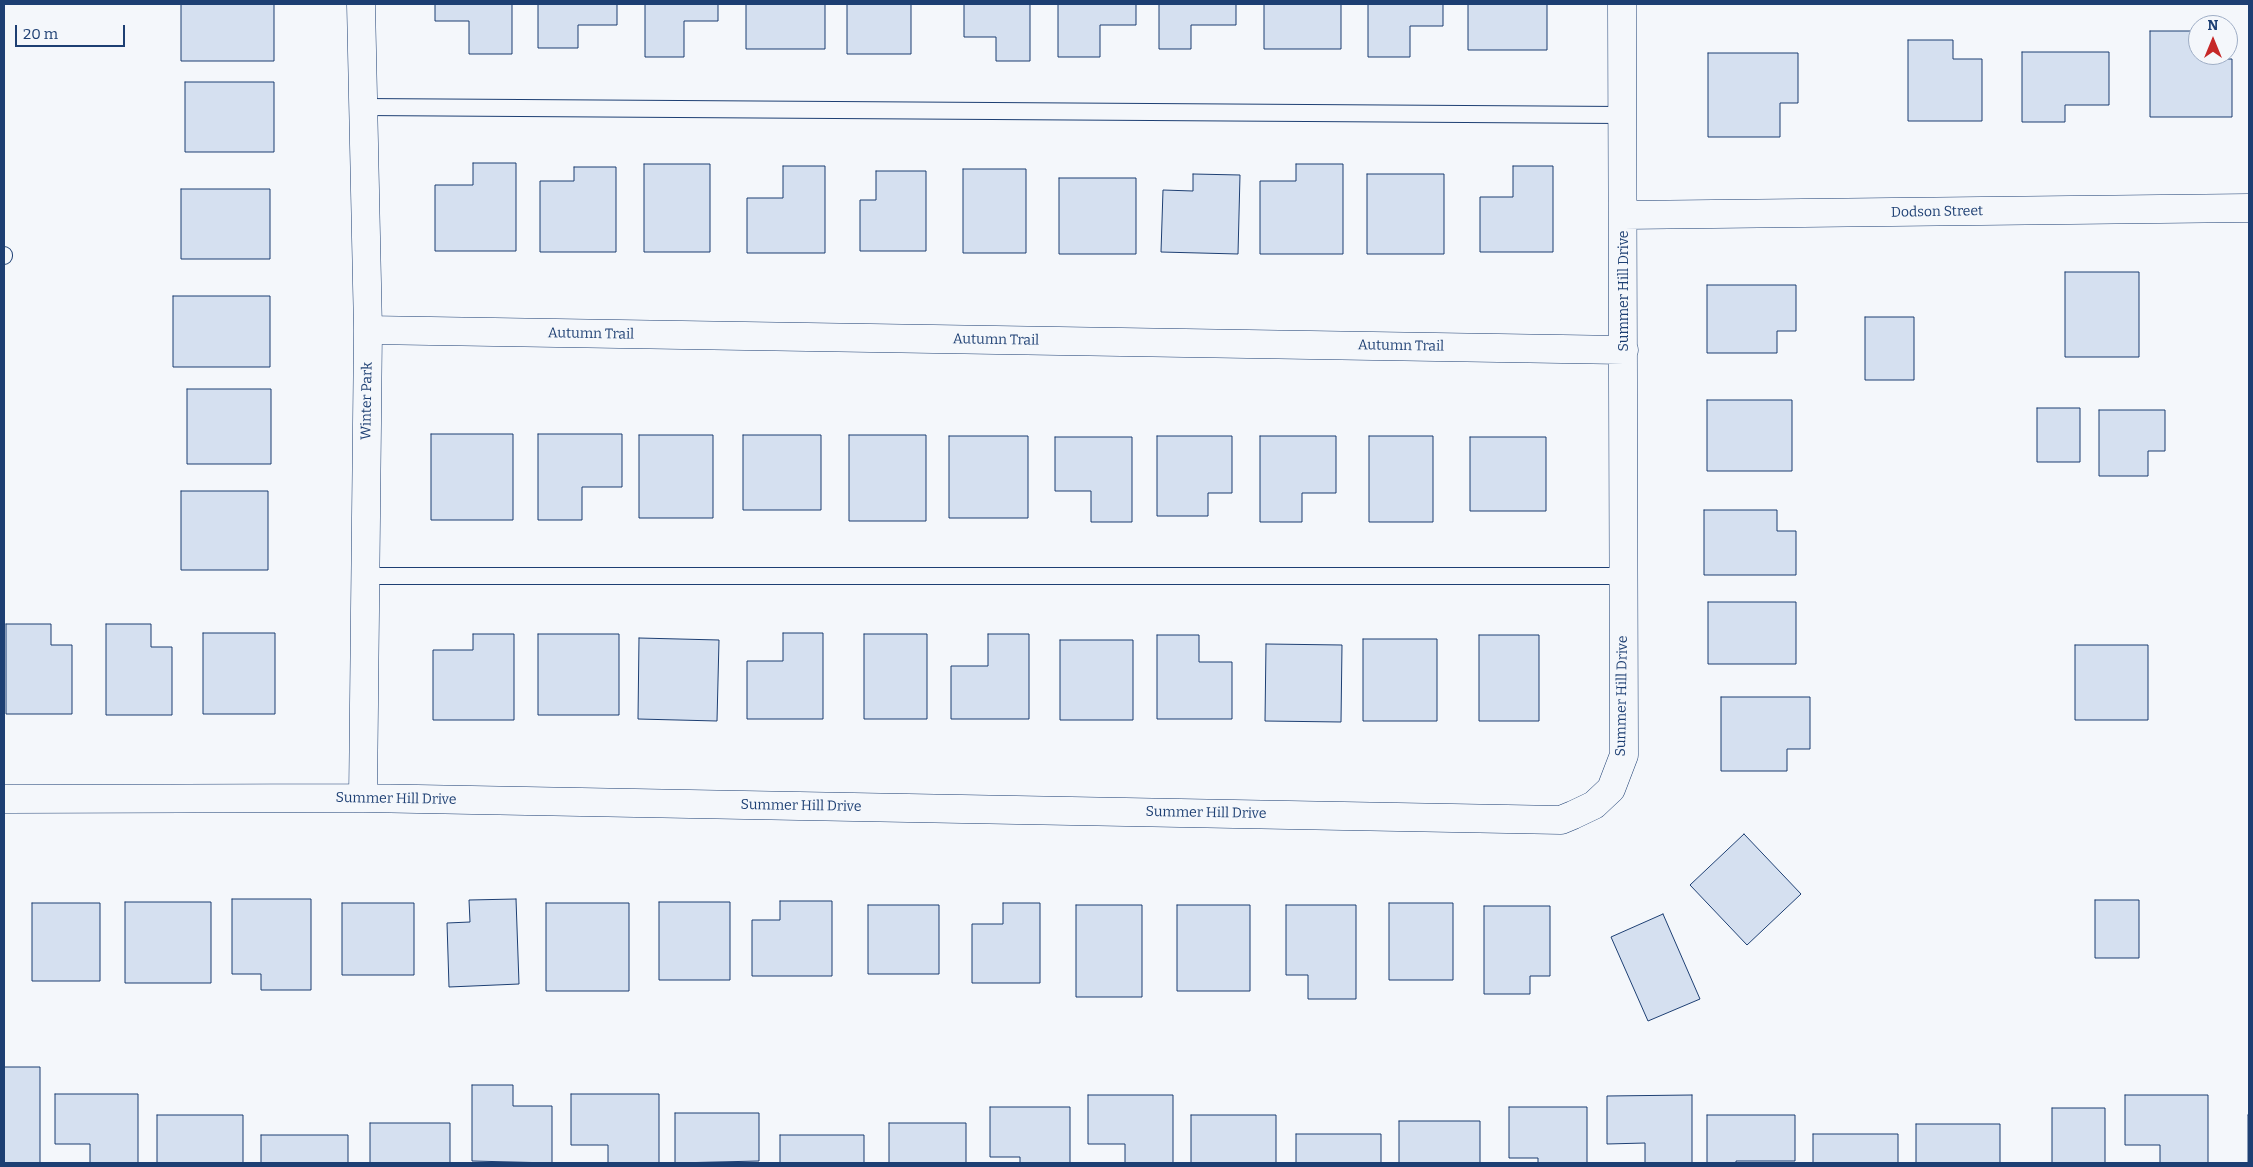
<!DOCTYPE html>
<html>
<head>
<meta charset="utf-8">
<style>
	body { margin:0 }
	#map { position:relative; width:2253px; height:1167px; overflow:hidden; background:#f4f7fb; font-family:Bitter,serif }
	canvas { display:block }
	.frame { position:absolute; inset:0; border:5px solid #1d3f73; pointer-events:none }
	.north { position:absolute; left:2188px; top:15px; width:50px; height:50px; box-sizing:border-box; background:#f4f7fb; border:1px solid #9eadc5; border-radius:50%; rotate:0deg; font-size:14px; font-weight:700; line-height:20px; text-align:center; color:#1d3f73 }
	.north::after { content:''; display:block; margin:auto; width:18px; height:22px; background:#c62828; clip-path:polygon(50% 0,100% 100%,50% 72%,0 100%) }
	.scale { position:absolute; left:15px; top:25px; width:110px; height:22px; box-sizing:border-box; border:2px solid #1d3f73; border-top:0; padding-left:6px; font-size:15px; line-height:18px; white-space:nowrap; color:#1d3f73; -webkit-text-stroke:4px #f4f7fb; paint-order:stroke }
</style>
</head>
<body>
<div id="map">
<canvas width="2253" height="1167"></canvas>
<div class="frame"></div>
<div class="north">N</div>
<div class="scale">20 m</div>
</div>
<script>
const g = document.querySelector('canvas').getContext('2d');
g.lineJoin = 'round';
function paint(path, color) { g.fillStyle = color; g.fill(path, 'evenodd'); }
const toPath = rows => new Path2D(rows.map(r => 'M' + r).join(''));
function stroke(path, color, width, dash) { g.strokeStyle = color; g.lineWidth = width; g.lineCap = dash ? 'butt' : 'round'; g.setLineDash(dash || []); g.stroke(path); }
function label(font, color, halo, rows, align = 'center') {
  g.font = font + ' Bitter,serif'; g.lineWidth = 4; g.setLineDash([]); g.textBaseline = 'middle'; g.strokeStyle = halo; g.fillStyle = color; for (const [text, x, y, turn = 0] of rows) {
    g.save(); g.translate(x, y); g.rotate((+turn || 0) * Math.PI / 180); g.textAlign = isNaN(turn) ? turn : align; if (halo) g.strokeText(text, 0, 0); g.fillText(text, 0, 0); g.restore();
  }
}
const building = toPath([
	[181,4,274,4,274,61,181,61,181,4],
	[435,4,512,4,512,54,469,54,469,21,435,21,435,4],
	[538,4,617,4,617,25,578,25,578,48,538,48,538,4],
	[645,4,718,4,718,21,684,21,684,57,645,57,645,4],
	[746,4,825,4,825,49,746,49,746,4],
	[847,4,911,4,911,54,847,54,847,4],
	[964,4,1030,4,1030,61,996,61,996,37,964,37,964,4],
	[1058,4,1136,4,1136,25,1100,25,1100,57,1058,57,1058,4],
	[1159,4,1236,4,1236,25,1191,25,1191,49,1159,49,1159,4],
	[1264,4,1341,4,1341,49,1264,49,1264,4],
	[1368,4,1443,4,1443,26,1410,26,1410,57,1368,57,1368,4],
	[1468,4,1547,4,1547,50,1468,50,1468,4],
	[2150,31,2198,31,2198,55,2205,55,2205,59,2232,59,2232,117,2150,117,2150,31],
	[1908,40,1953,40,1953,59,1982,59,1982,121,1908,121,1908,40],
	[2022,52,2109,52,2109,105,2065,105,2065,122,2022,122,2022,52],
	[1708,53,1798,53,1798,103,1780,103,1780,137,1708,137,1708,53],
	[185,82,274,82,274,152,185,152,185,82],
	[473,163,516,163,516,251,435,251,435,185,473,185,473,163],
	[644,164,710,164,710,252,644,252,644,164],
	[1296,164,1343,164,1343,254,1260,254,1260,181,1296,181,1296,164],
	[783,166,825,166,825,253,747,253,747,198,783,198,783,166],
	[1513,166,1553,166,1553,252,1480,252,1480,197,1513,197,1513,166],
	[574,167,616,167,616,252,540,252,540,181,574,181,574,167],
	[963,169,1026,169,1026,253,963,253,963,169],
	[876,171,926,171,926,251,860,251,860,200,876,200,876,171],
	[1193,174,1240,175,1238,254,1161,252,1163,190,1193,191,1193,174],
	[1367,174,1444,174,1444,254,1367,254,1367,174],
	[1059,178,1136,178,1136,254,1059,254,1059,178],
	[181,189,270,189,270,259,181,259,181,189],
	[2065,272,2139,272,2139,357,2065,357,2065,272],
	[1707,285,1796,285,1796,331,1777,331,1777,353,1707,353,1707,285],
	[173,296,270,296,270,367,173,367,173,296],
	[1865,317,1914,317,1914,380,1865,380,1865,317],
	[187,389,271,389,271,464,187,464,187,389],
	[1707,400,1792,400,1792,471,1707,471,1707,400],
	[2037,408,2080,408,2080,462,2037,462,2037,408],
	[2099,410,2165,410,2165,451,2148,451,2148,476,2099,476,2099,410],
	[431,434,513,434,513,520,431,520,431,434],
	[538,434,622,434,622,487,582,487,582,520,538,520,538,434],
	[639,435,713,435,713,518,639,518,639,435],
	[743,435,821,435,821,510,743,510,743,435],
	[849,435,926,435,926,521,849,521,849,435],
	[949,436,1028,436,1028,518,949,518,949,436],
	[1157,436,1232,436,1232,493,1208,493,1208,516,1157,516,1157,436],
	[1260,436,1336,436,1336,493,1302,493,1302,522,1260,522,1260,436],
	[1369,436,1433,436,1433,522,1369,522,1369,436],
	[1055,437,1132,437,1132,522,1091,522,1091,491,1055,491,1055,437],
	[1470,437,1546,437,1546,511,1470,511,1470,437],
	[181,491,268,491,268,570,181,570,181,491],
	[1704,510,1777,510,1777,531,1796,531,1796,575,1704,575,1704,510],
	[1708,602,1796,602,1796,664,1708,664,1708,602],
	[6,624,51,624,51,645,72,645,72,714,6,714,6,624],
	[106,624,151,624,151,647,172,647,172,715,106,715,106,624],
	[203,633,275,633,275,714,203,714,203,633],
	[783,633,823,633,823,719,747,719,747,661,783,661,783,633],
	[473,634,514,634,514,720,433,720,433,650,473,650,473,634],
	[538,634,619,634,619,715,538,715,538,634],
	[864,634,927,634,927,719,864,719,864,634],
	[988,634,1029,634,1029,719,951,719,951,666,988,666,988,634],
	[1157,635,1199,635,1199,662,1232,662,1232,719,1157,719,1157,635],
	[1479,635,1539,635,1539,721,1479,721,1479,635],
	[639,638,719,640,717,721,638,719,639,638],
	[1363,639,1437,639,1437,721,1363,721,1363,639],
	[1060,640,1133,640,1133,720,1060,720,1060,640],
	[1266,644,1342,645,1341,722,1265,721,1266,644],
	[2075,645,2148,645,2148,720,2075,720,2075,645],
	[1721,697,1810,697,1810,749,1787,749,1787,771,1721,771,1721,697],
	[1744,834,1801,894,1747,945,1690,885,1744,834],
	[232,899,311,899,311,990,261,990,261,974,232,974,232,899],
	[516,899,519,984,449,987,447,923,470,922,469,900,516,899],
	[2095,900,2139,900,2139,958,2095,958,2095,900],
	[780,901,832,901,832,976,752,976,752,920,780,920,780,901],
	[125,902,211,902,211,983,125,983,125,902],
	[659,902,730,902,730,980,659,980,659,902],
	[32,903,100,903,100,981,32,981,32,903],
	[342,903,414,903,414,975,342,975,342,903],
	[546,903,629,903,629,991,546,991,546,903],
	[1003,903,1040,903,1040,983,972,983,972,924,1003,924,1003,903],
	[1389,903,1453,903,1453,980,1389,980,1389,903],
	[868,905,939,905,939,974,868,974,868,905],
	[1076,905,1142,905,1142,997,1076,997,1076,905],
	[1177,905,1250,905,1250,991,1177,991,1177,905],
	[1286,905,1356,905,1356,999,1308,999,1308,975,1286,975,1286,905],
	[1484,906,1550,906,1550,976,1530,976,1530,994,1484,994,1484,906],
	[1663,914,1700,999,1648,1021,1611,937,1663,914],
	[4,1067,40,1067,40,1163,4,1163,4,1067],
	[472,1085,513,1085,513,1106,552,1106,552,1163,472,1161,472,1085],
	[55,1094,138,1094,138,1163,90,1163,90,1144,55,1144,55,1094],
	[571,1094,659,1094,659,1163,608,1163,608,1145,571,1145,571,1094],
	[1088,1095,1173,1095,1173,1163,1125,1163,1125,1144,1088,1144,1088,1095],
	[1692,1095,1692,1163,1645,1163,1645,1143,1607,1144,1607,1096,1692,1095],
	[2125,1095,2208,1095,2208,1163,2160,1163,2160,1145,2125,1145,2125,1095],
	[990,1107,1070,1107,1070,1163,1020,1163,1020,1157,990,1157,990,1107],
	[1509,1107,1587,1107,1587,1163,1538,1163,1538,1158,1509,1158,1509,1107],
	[2052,1108,2105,1108,2105,1163,2052,1163,2052,1108],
	[675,1113,759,1113,759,1161,675,1163,675,1113],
	[157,1115,243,1115,243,1163,157,1163,157,1115],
	[1191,1115,1276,1115,1276,1163,1191,1163,1191,1115],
	[1707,1115,1795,1115,1795,1161,1736,1161,1736,1163,1707,1163,1707,1115],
	[2248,1115,2249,1115,2249,1163,2248,1163,2248,1115],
	[1399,1121,1480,1121,1480,1163,1399,1163,1399,1121],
	[370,1123,450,1123,450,1163,370,1163,370,1123],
	[889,1123,966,1123,966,1163,889,1163,889,1123],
	[1916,1124,2000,1124,2000,1163,1916,1163,1916,1124],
	[1296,1134,1381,1134,1381,1163,1296,1163,1296,1134],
	[1813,1134,1898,1134,1898,1163,1813,1163,1813,1134],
	[261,1135,348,1135,348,1163,261,1163,261,1135],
	[780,1135,864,1135,864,1163,780,1163,780,1135]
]);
const service = toPath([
	[363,107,1622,115],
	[4,255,4,256],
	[366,576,1624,576]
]);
const minor = toPath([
	[361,4,368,330,363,798],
	[1624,215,2249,208],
	[368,330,1624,350],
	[4,799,363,798,1561,820,1573,815,1594,805,1611,789,1624,755,1622,4]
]);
const streetNames = [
	["Dodson Street",1937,212,-1],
	["Summer Hill Drive",1624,291,-90],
	["Autumn Trail",591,334,1],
	["Autumn Trail",996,340,1],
	["Autumn Trail",1401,346,1],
	["Winter Park",367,401,-89],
	["Summer Hill Drive",1622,696,-89],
	["Summer Hill Drive",396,799,1],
	["Summer Hill Drive",801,806,1],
	["Summer Hill Drive",1206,813,1]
];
paint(building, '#d5e0f0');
stroke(building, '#1d3f73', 1);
stroke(service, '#1d3f73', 18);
stroke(minor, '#1d3f73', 29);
stroke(service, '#f4f7fb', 16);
stroke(minor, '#f4f7fb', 28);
label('14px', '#1d3f73', '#f4f7fb', streetNames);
</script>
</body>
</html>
